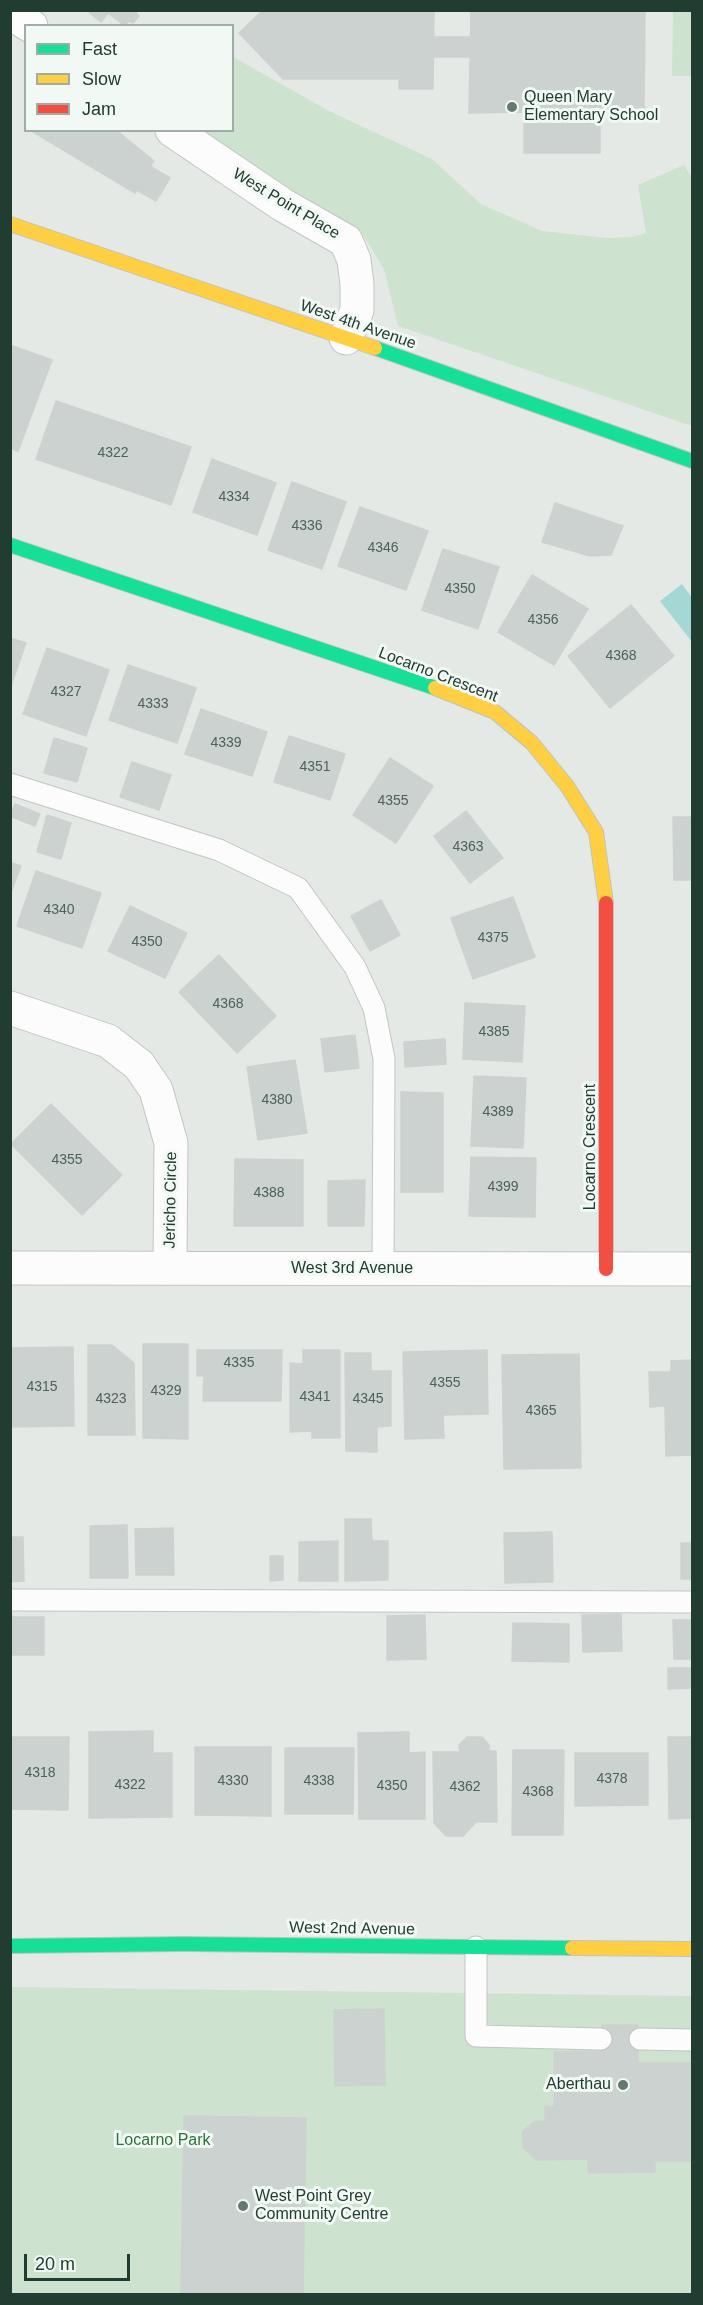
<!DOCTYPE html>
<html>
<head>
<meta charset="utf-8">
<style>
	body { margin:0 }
	#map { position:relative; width:703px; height:2305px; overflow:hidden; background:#e4e9e6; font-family:Helvetica,sans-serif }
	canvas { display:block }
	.frame { position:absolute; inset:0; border:12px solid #213c30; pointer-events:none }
	.legend { position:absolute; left:24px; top:24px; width:210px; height:108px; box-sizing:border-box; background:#f2f8f4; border:2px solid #9eada6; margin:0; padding:8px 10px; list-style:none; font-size:18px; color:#213c30 }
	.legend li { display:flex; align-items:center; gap:12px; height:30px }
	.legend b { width:30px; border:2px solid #9eada6 }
	.scale { position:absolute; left:24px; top:2254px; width:106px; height:27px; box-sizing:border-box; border:3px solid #213c30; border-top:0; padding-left:8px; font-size:18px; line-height:21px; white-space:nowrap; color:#213c30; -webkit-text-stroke:4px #f2f8f4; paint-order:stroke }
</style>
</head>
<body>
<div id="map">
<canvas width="703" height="2305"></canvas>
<div class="frame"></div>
<ul class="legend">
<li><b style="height:8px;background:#16e098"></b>Fast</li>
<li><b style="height:8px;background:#ffcf43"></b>Slow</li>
<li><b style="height:8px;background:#f24e42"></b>Jam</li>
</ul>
<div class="scale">20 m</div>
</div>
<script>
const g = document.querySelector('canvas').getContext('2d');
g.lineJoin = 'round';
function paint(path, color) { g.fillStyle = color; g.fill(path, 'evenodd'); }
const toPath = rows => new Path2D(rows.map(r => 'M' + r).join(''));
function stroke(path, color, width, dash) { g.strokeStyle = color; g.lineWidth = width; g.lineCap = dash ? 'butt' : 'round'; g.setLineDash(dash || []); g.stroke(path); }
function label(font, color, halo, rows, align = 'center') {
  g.font = font + ' Helvetica,sans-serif'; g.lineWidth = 6; g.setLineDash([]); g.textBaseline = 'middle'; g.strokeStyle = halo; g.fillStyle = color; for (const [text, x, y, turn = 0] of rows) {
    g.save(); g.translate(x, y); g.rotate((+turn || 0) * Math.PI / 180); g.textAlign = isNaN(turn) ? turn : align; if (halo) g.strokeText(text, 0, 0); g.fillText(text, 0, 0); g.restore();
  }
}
const green = toPath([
	[673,11,692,11,692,76,672,76],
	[233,57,331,112,432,159,481,204,542,231,608,238,631,237,646,233,638,185,684,165,692,178,692,426,398,326,384,269,360,230,249,165,201,131,232,130],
	[11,1987,692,1996,692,2294,11,2294]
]);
const water = toPath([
	[682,584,692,598,692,642,660,601]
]);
const building = toPath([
	[86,10,137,10,136,13,139,16,133,23,129,21,125,26,108,13,101,22,86,10],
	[263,10,434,10,433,89,399,89,399,79,283,79,239,33,263,10],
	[471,10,645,10,644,113,600,112,600,153,524,153,524,112,469,113,471,10],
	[433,37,470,37,470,57,433,57,433,37],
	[30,130,116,130,154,161,150,166,170,178,156,201,137,190,135,193,30,130],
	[10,345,52,360,18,451,10,448,10,345],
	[56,401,191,447,171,505,36,459,56,401],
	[212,459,276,483,257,535,193,512,212,459],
	[292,482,346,502,322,569,268,550,292,482],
	[555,503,623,526,611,555,590,556,542,542,555,503],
	[360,507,428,531,406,590,338,566,360,507],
	[443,549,499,567,478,629,422,610,443,549],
	[532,575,588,609,554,665,498,632,532,575],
	[631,605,674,656,610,708,568,656,631,605],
	[10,638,26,643,10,689,10,638],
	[47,648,109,670,86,736,23,714,47,648],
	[128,665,196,688,177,743,109,720,128,665],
	[201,709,267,732,252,776,185,754,201,709],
	[289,736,345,754,330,800,274,782,289,736],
	[54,738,87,748,77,782,44,773,54,738],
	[390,758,433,786,396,843,353,815,390,758],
	[132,762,171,775,159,810,120,797,132,762],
	[15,804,40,814,35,826,10,816,15,804],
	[466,811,503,858,470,883,434,836,466,811],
	[47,815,71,823,61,859,37,852,47,815],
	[673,817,692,817,692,880,674,880,673,817],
	[10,862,21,866,10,895,10,862],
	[36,871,101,893,82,948,17,926,36,871],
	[513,897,535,957,473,979,451,918,513,897],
	[381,900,400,935,370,951,351,916,381,900],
	[130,906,187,933,165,978,108,951,130,906],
	[219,955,276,1016,237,1053,179,992,219,955],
	[465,1003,525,1006,522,1062,463,1059,465,1003],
	[355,1035,359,1068,325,1072,321,1039,355,1035],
	[445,1039,446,1064,405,1067,404,1042,445,1039],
	[295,1060,307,1133,258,1140,247,1067,295,1060],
	[474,1076,526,1078,523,1148,471,1146,474,1076],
	[401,1092,443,1093,443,1192,401,1192,401,1092],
	[51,1104,122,1175,82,1215,11,1144,51,1104],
	[471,1157,536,1158,535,1217,469,1216,471,1157],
	[235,1159,303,1160,303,1226,234,1226,235,1159],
	[365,1180,364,1226,328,1226,328,1181,365,1180],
	[143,1344,188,1344,188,1439,143,1438,143,1344],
	[88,1345,112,1345,134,1363,135,1435,88,1435,88,1345],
	[73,1347,74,1426,10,1427,10,1348,73,1347],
	[197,1350,282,1350,281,1401,203,1401,204,1376,197,1376,197,1350],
	[303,1350,340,1350,340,1438,312,1438,312,1431,290,1432,290,1363,303,1364,303,1350],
	[487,1350,488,1414,443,1415,444,1438,405,1439,403,1352,487,1350],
	[345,1353,371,1353,371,1371,391,1371,391,1426,377,1427,377,1452,346,1451,345,1353],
	[579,1354,581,1468,504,1469,502,1355,579,1354],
	[692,1360,692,1455,666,1456,665,1406,650,1407,649,1372,671,1372,671,1361,692,1360],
	[345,1519,371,1519,372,1541,388,1541,388,1580,345,1581,345,1519],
	[127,1525,128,1578,90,1578,90,1526,127,1525],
	[173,1528,174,1575,136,1575,135,1529,173,1528],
	[552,1532,553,1582,505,1583,504,1533,552,1532],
	[10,1537,23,1537,24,1581,10,1582,10,1537],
	[338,1541,338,1581,299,1581,299,1542,338,1541],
	[681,1543,692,1543,692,1579,681,1579,681,1543],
	[270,1556,283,1556,283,1580,270,1581,270,1556],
	[10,1612,13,1617,44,1617,44,1655,10,1655,10,1612],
	[621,1614,622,1651,583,1652,582,1615,621,1614],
	[425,1615,426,1659,387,1660,387,1616,425,1615],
	[673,1620,692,1620,692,1688,668,1689,668,1668,692,1668,692,1659,674,1659,673,1620],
	[513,1623,569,1624,569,1662,512,1661,513,1623],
	[153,1731,153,1753,172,1753,172,1817,89,1818,89,1732,153,1731],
	[409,1732,409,1753,425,1752,425,1819,359,1819,358,1733,409,1732],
	[10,1737,69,1737,68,1810,10,1809,10,1737],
	[467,1737,482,1737,489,1745,489,1751,496,1751,497,1822,476,1822,463,1836,446,1836,434,1823,433,1752,460,1752,459,1745,467,1737],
	[668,1737,692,1737,692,1818,669,1819,668,1737],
	[195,1747,271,1747,271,1816,195,1815,195,1747],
	[285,1748,354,1748,353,1814,285,1814,285,1748],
	[513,1750,564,1750,563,1835,512,1835,513,1750],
	[575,1753,648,1753,648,1805,575,1806,575,1753],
	[384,2009,385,2085,335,2086,334,2010,384,2009],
	[602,2025,638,2025,638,2063,692,2063,692,2161,655,2161,655,2172,588,2173,588,2159,536,2160,523,2147,522,2132,534,2122,545,2121,545,2106,554,2107,554,2052,602,2051,602,2025],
	[184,2116,306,2118,303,2294,181,2294,184,2116]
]);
const lane = toPath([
	[10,784,219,850,298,888,355,967,374,1008,384,1059,383,1269],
	[10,1600,692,1602],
	[476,1947,476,2036,601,2039],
	[640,2039,692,2040]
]);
const street = toPath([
	[10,13,31,26],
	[172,130,283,205,346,241,354,260,357,284,357,310,346,338],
	[10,1008,108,1041,139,1065,156,1090,171,1143,170,1268],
	[10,1268,692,1269]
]);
const fast = toPath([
	[375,348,692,461],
	[10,545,435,688],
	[10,1946,183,1944,572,1948]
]);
const slow = toPath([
	[10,224,375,348],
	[435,688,495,712,532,743,567,786,596,832,606,903],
	[572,1948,692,1949]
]);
const jam = toPath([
	[606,1269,606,903]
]);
const markers = [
	[512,107,6,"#657970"],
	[623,2085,6,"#657970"],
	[243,2206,6,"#657970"]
];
const numberNames = [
	["4322",113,453],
	["4334",234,497],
	["4336",307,526],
	["4346",383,548],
	["4350",460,589],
	["4356",543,620],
	["4368",621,656],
	["4327",66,692],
	["4333",153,704],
	["4339",226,743],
	["4351",315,767],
	["4355",393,801],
	["4363",468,847],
	["4340",59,910],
	["4375",493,938],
	["4350",147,942],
	["4368",228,1004],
	["4385",494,1032],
	["4380",277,1100],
	["4389",498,1112],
	["4355",67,1160],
	["4399",503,1187],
	["4388",269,1193],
	["4335",239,1363],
	["4355",445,1383],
	["4315",42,1387],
	["4329",166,1391],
	["4341",315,1397],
	["4323",111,1399],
	["4345",368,1399],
	["4365",541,1411],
	["4318",40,1773],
	["4378",612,1779],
	["4330",233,1781],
	["4338",319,1781],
	["4322",130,1785],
	["4350",392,1786],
	["4362",465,1787],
	["4368",538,1792]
];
const poiNames = [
	["Queen Mary",524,98],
	["Elementary School",524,116],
	["Aberthau",611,2085,"right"],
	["West Point Grey",255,2197],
	["Community Centre",255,2215]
];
const streetNames = [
	["West Point Place",286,204,31],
	["West 4th Avenue",358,325,19],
	["Locarno Crescent",438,675,21],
	["Locarno Crescent",591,1147,-90],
	["Jericho Circle",171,1200,-89],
	["West 3rd Avenue",352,1269],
	["West 2nd Avenue",352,1929,1]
];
const parkNames = [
	["Locarno Park",163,2141]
];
paint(green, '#cde2cf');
paint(water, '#a4d8d4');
paint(building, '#ccd2cf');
stroke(building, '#cdd2cf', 1.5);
stroke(lane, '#c1c6c3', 23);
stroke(street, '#c1c6c3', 35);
stroke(fast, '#bdc5c1', 16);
stroke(slow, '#bdc5c1', 16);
stroke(jam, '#bdc5c1', 16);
stroke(lane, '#fbfcfb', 21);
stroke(street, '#fbfcfb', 33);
stroke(fast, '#16e098', 14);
stroke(slow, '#ffcf43', 14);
stroke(jam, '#f24e42', 14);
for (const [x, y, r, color] of markers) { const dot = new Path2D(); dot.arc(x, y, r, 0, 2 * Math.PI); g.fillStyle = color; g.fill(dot); stroke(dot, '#f2f8f4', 2); }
label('14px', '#4c6258', null, numberNames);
label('16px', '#213c30', '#f2f8f4', poiNames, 'left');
label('16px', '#213c30', '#f2f8f4', streetNames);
label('16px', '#2c7339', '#f2f8f4', parkNames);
</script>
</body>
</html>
